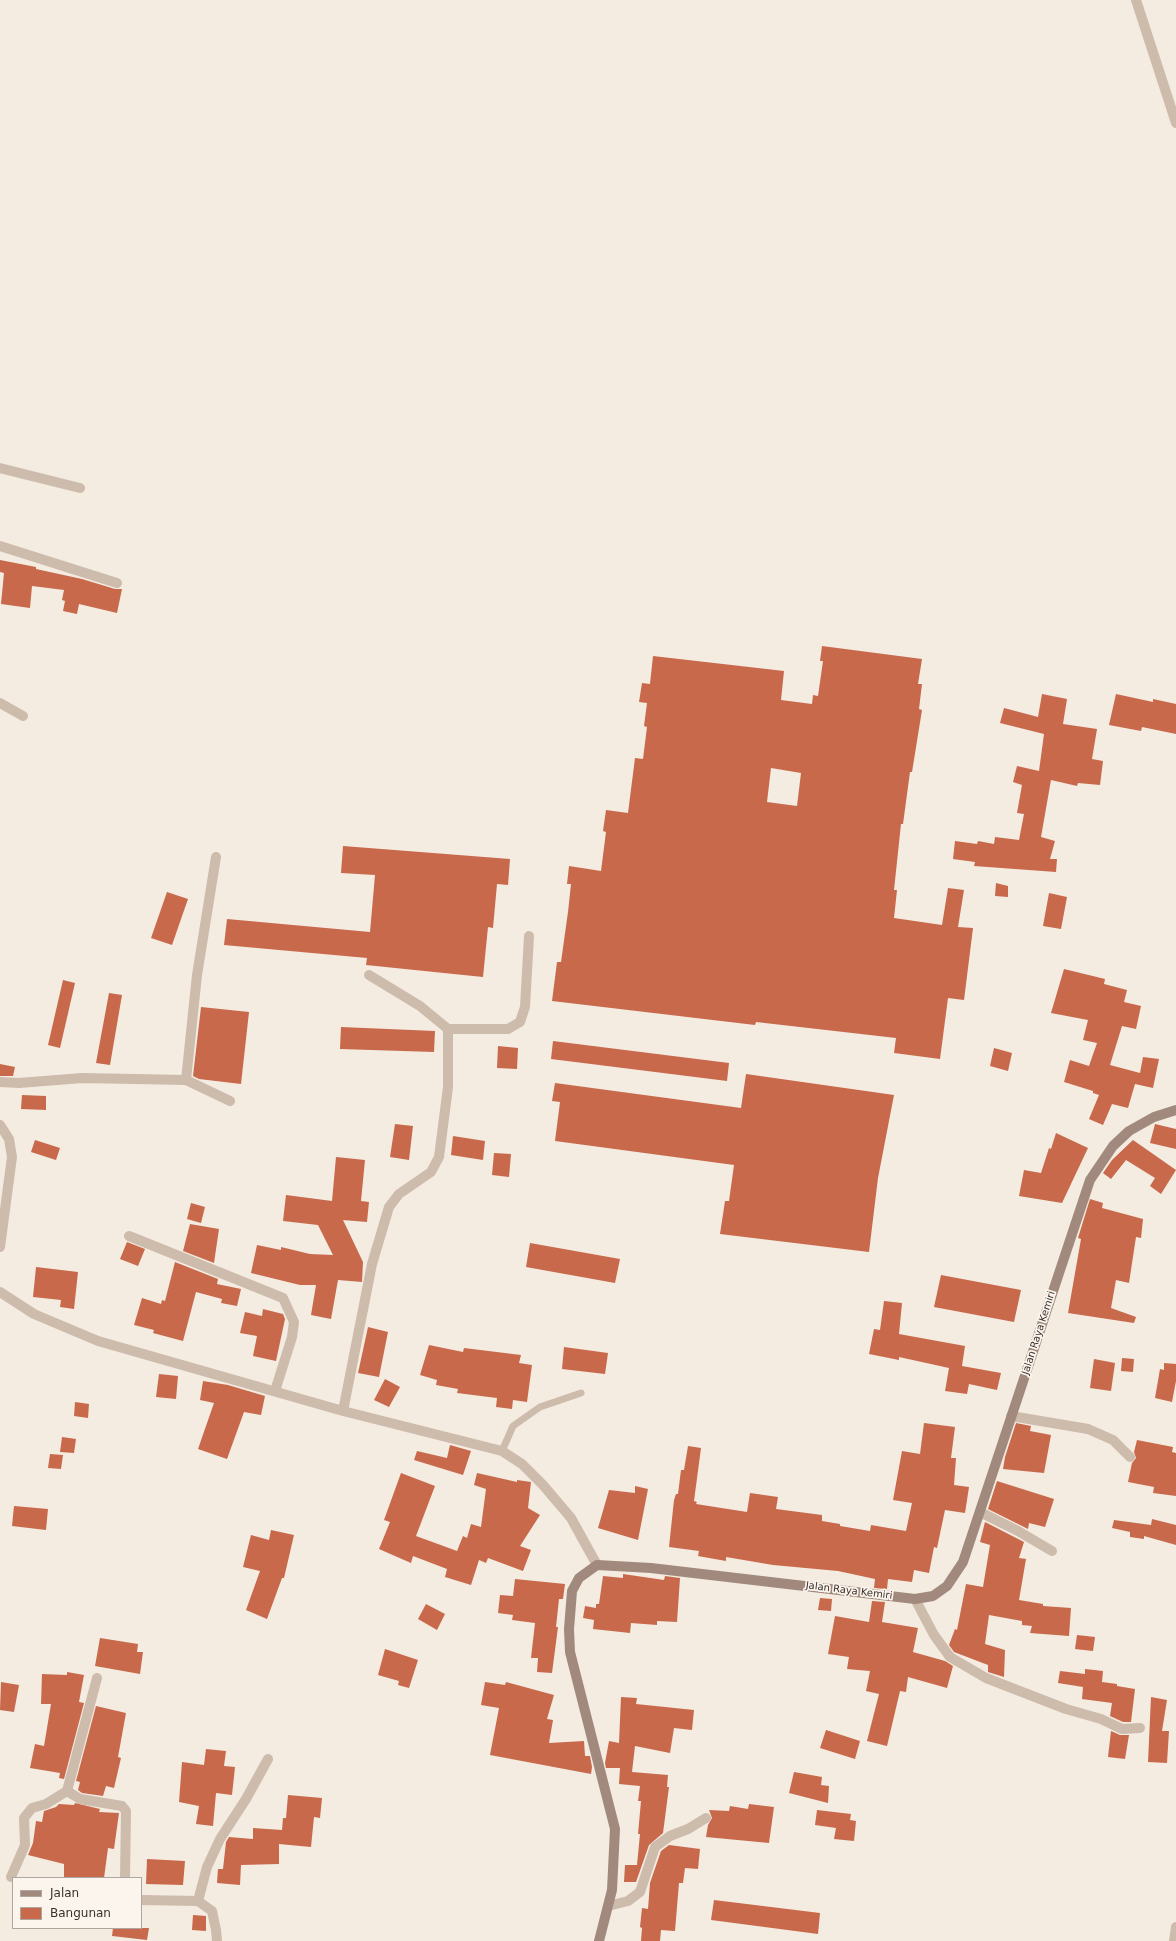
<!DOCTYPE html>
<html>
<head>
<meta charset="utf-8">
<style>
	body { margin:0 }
	#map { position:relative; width:1176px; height:1941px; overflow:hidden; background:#f4ebe1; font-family:"DejaVu Sans",sans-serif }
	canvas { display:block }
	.legend { position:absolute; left:12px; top:1877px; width:130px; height:52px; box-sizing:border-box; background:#fbf5ee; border:1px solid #aea6a0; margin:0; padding:5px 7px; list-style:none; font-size:12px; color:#3b302b }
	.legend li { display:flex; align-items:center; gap:8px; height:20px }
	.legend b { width:20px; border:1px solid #aea6a0 }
</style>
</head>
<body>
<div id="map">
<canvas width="1176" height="1941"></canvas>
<ul class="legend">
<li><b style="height:5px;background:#a18a7d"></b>Jalan</li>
<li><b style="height:11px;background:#c8694b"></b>Bangunan</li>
</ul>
</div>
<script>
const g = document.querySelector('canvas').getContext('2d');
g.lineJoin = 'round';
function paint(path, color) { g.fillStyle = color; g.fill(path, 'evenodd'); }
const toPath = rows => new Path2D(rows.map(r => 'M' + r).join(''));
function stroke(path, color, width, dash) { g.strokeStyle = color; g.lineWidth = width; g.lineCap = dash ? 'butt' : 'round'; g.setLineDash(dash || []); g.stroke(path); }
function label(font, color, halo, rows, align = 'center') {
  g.font = font + ' "DejaVu Sans",sans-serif'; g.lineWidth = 3.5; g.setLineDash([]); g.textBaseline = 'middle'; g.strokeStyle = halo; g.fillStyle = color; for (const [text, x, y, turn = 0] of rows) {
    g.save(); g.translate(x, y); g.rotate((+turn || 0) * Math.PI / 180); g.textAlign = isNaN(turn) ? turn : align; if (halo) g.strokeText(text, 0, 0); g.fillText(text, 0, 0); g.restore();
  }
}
const building = toPath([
	[0,560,36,567,36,569,82,579,115,589,122,589,117,613,79,604,77,614,63,611,65,601,62,600,64,590,32,586,30,608,1,604,4,573,0,572],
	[822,646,922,659,918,684,922,684,919,709,922,710,912,772,910,772,903,824,901,824,894,890,897,890,894,918,942,925,948,888,964,890,958,927,973,928,964,1000,948,998,940,1059,894,1053,896,1038,756,1022,755,1025,552,1001,557,962,561,962,568,912,571,884,567,884,569,866,601,871,606,832,603,831,606,810,628,813,635,758,643,759,647,727,644,726,647,703,639,702,642,683,650,684,653,656,784,671,781,700,812,704,813,695,818,696,823,661,820,661],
	[771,768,801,773,797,806,767,802],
	[1042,694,1067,699,1063,724,1097,729,1092,759,1103,761,1100,785,1078,783,1077,786,1051,780,1041,837,1055,841,1050,859,1057,859,1056,872,974,866,975,862,953,859,955,841,977,844,978,841,994,844,995,837,1019,840,1024,814,1017,813,1022,785,1013,782,1017,766,1039,771,1044,734,1000,723,1004,708,1038,717],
	[1116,694,1153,702,1153,699,1176,704,1176,734,1142,727,1141,731,1109,725],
	[343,846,510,859,508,885,497,884,493,928,488,927,483,977,366,965,367,958,224,945,227,919,370,932,375,875,341,873],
	[996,883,1008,886,1008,897,995,896],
	[167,892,188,899,172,945,151,938],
	[1049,893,1067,897,1061,929,1043,926],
	[1064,969,1105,979,1104,984,1127,990,1124,1002,1141,1006,1136,1029,1122,1026,1110,1065,1140,1073,1143,1057,1159,1059,1153,1088,1135,1084,1128,1108,1112,1104,1103,1125,1089,1119,1099,1095,1093,1093,1093,1091,1064,1082,1070,1060,1089,1066,1097,1043,1083,1040,1088,1020,1051,1013],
	[63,980,75,983,60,1048,48,1045],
	[109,993,122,995,110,1065,96,1063],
	[201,1007,249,1012,241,1084,199,1079,193,1076],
	[341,1027,435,1031,434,1052,340,1049],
	[553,1041,729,1063,727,1081,551,1059],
	[498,1046,518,1048,517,1069,497,1068],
	[994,1048,1012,1053,1008,1071,990,1066],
	[0,1064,15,1067,13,1076,0,1076],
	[746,1074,894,1095,878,1178,869,1252,720,1234,725,1201,729,1201,734,1165,555,1141,560,1102,552,1101,555,1083,741,1108],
	[22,1095,46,1096,46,1110,21,1109],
	[395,1124,413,1126,409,1160,390,1157],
	[1155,1124,1176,1129,1176,1149,1150,1143],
	[1056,1133,1088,1148,1062,1203,1019,1196,1024,1170,1041,1173,1049,1148,1051,1149],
	[453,1136,485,1141,483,1160,451,1155],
	[35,1140,60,1148,56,1160,31,1152],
	[1133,1140,1176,1170,1161,1194,1150,1186,1155,1178,1126,1160,1111,1179,1103,1173,1112,1160],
	[494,1153,511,1154,509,1177,492,1175],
	[336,1157,365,1160,361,1201,369,1202,367,1222,343,1220,363,1262,362,1282,338,1280,331,1319,311,1315,316,1285,300,1285,251,1273,257,1245,281,1250,281,1247,310,1254,333,1255,318,1225,283,1221,286,1195,332,1201],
	[1090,1199,1103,1203,1102,1208,1143,1219,1141,1238,1136,1237,1129,1283,1116,1280,1111,1308,1136,1317,1134,1323,1068,1313,1081,1239,1078,1238],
	[191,1203,205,1207,201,1223,187,1219],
	[190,1224,219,1229,214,1263,183,1251],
	[127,1242,145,1249,138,1266,120,1259],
	[530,1243,620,1259,615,1283,526,1267],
	[175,1262,218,1279,217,1284,241,1289,237,1306,221,1303,222,1299,196,1292,183,1341,153,1333,154,1330,134,1325,142,1298,161,1304,162,1300,165,1301],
	[36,1267,78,1272,74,1309,60,1307,61,1300,33,1297],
	[941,1275,1021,1290,1014,1322,934,1307],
	[884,1301,902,1303,899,1334,965,1346,962,1366,1001,1373,997,1390,969,1384,967,1394,945,1391,949,1368,899,1357,899,1360,869,1354,874,1329,880,1330],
	[263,1309,283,1314,285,1319,276,1361,253,1356,257,1336,240,1333,245,1312,262,1316],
	[368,1327,388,1332,379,1377,358,1373],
	[429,1345,463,1352,464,1348,521,1355,519,1363,532,1365,527,1402,513,1400,512,1409,496,1407,497,1398,457,1393,458,1389,436,1385,437,1380,420,1375],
	[564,1347,608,1353,605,1374,562,1369],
	[1122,1358,1134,1359,1133,1372,1121,1371],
	[1094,1359,1115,1363,1111,1391,1090,1388],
	[1164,1363,1176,1364,1176,1381,1172,1402,1155,1398,1160,1369,1164,1370],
	[159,1374,178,1376,176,1399,156,1397],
	[385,1379,400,1387,389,1407,374,1400],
	[203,1381,228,1385,265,1396,261,1415,244,1412,227,1459,198,1449,214,1403,200,1400],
	[75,1402,89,1404,88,1418,74,1416],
	[924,1423,955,1427,951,1458,956,1458,954,1485,969,1487,965,1513,945,1510,937,1548,934,1547,929,1573,914,1570,912,1582,888,1579,887,1589,874,1588,875,1579,838,1571,773,1565,726,1557,726,1561,698,1556,699,1551,669,1547,674,1500,676,1494,678,1494,681,1470,684,1470,688,1446,701,1448,694,1501,697,1502,696,1504,747,1512,750,1493,778,1497,776,1509,822,1515,822,1521,840,1524,840,1526,870,1531,871,1525,906,1531,912,1503,893,1500,902,1451,920,1454],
	[1016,1423,1031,1426,1030,1431,1051,1435,1044,1473,1003,1469,1005,1457],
	[62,1437,76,1439,74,1453,60,1452],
	[1137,1440,1173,1447,1172,1452,1176,1453,1176,1496,1153,1493,1154,1487,1128,1482,1132,1463,1136,1458,1134,1452],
	[450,1445,471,1451,463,1475,414,1460,417,1451,447,1458],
	[50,1454,63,1455,61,1469,48,1468],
	[401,1473,435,1486,416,1536,457,1551,463,1536,467,1538,471,1524,481,1527,486,1489,474,1485,477,1473,517,1482,517,1480,531,1482,528,1508,540,1515,520,1546,531,1550,523,1571,488,1558,486,1563,479,1560,471,1585,445,1577,447,1569,413,1556,411,1563,379,1549,390,1522,384,1520],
	[997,1481,1054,1499,1045,1527,1029,1523,1028,1529,988,1509],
	[635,1486,648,1489,638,1540,598,1528,609,1490,635,1493],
	[14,1506,48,1509,46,1530,12,1526],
	[1152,1519,1176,1525,1176,1545,1144,1536,1144,1539,1130,1537,1130,1532,1112,1528,1114,1520,1151,1525],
	[985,1522,1024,1542,1019,1558,1026,1559,1019,1600,1043,1604,1043,1606,1071,1608,1069,1636,1030,1633,1032,1626,1022,1625,1022,1621,989,1615,985,1644,1005,1650,1004,1677,988,1672,988,1665,954,1652,949,1645,955,1629,957,1630,966,1584,983,1587,990,1545,980,1542],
	[271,1530,294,1535,284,1578,282,1578,267,1619,246,1610,260,1571,243,1567,251,1535,269,1540],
	[623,1574,664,1580,665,1576,680,1578,677,1622,657,1621,657,1625,631,1623,630,1633,593,1629,594,1620,583,1618,585,1606,596,1608,596,1604,599,1604,603,1576,623,1578],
	[515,1579,565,1584,563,1599,559,1599,556,1627,558,1627,552,1673,537,1672,538,1658,531,1658,535,1623,512,1620,513,1615,498,1613,500,1595,513,1596],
	[820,1598,832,1599,831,1611,818,1610],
	[872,1601,885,1602,882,1622,918,1628,913,1652,945,1661,953,1666,947,1688,908,1677,906,1692,900,1691,887,1746,867,1741,879,1694,866,1691,870,1671,847,1669,849,1657,828,1654,835,1616,869,1622],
	[426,1604,445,1614,437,1630,418,1619],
	[1077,1635,1095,1637,1093,1651,1075,1649],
	[100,1638,138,1644,137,1652,143,1652,140,1674,95,1666],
	[385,1649,418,1660,409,1688,398,1685,399,1681,378,1675],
	[1085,1669,1103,1671,1102,1682,1117,1684,1117,1686,1135,1689,1131,1722,1123,1722,1110,1716,1112,1703,1082,1699,1083,1687,1058,1683,1060,1671,1085,1674],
	[67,1672,84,1675,79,1702,84,1703,64,1779,59,1778,60,1773,30,1768,35,1744,44,1746,51,1704,41,1704,42,1674,67,1675],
	[1,1682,19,1685,14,1712,0,1710],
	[485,1682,505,1685,506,1682,554,1695,547,1719,553,1720,549,1743,584,1741,585,1756,590,1756,592,1767,591,1774,490,1755,499,1708,481,1705],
	[621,1697,637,1698,636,1704,694,1710,692,1730,674,1728,670,1753,635,1746,632,1772,668,1775,667,1787,669,1787,663,1833,649,1845,636,1882,624,1882,625,1865,637,1865,640,1834,638,1834,641,1801,638,1801,640,1786,619,1784,620,1768,606,1768,605,1763,609,1741,619,1743],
	[1151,1697,1167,1700,1162,1731,1169,1731,1167,1763,1148,1762],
	[96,1706,126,1713,118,1757,121,1758,114,1788,106,1786,103,1796,82,1793,78,1790,80,1782,76,1781],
	[826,1730,860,1741,855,1759,820,1748],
	[1111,1731,1120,1735,1129,1735,1125,1759,1108,1757],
	[206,1749,226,1751,224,1766,235,1767,232,1795,216,1793,213,1826,196,1824,199,1806,179,1802,182,1762,204,1765],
	[794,1772,822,1777,821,1785,829,1786,828,1803,789,1793],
	[288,1795,322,1798,320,1818,314,1817,311,1847,279,1844,279,1864,241,1865,240,1885,217,1883,218,1869,223,1869,226,1842,229,1837,253,1839,253,1828,282,1830,283,1818,286,1818],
	[75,1803,100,1809,99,1812,119,1813,114,1849,108,1848,104,1878,64,1878,64,1864,28,1855,33,1843,36,1821,42,1822,44,1811,56,1807,59,1804,74,1805],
	[749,1804,774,1807,769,1843,706,1837,708,1825,712,1818,709,1810,729,1811,730,1806,748,1809],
	[817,1810,851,1814,850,1820,856,1821,854,1841,834,1839,836,1828,815,1825],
	[669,1845,700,1849,698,1869,685,1868,683,1883,679,1883,675,1931,661,1930,660,1941,641,1941,642,1928,640,1927,642,1908,648,1909,650,1883,661,1851],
	[147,1859,185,1861,183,1885,146,1884],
	[714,1900,820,1913,818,1934,711,1920],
	[193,1915,206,1916,206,1931,192,1930],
	[113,1928,149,1928,147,1940,112,1936]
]);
const lane = toPath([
	[502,1451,513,1426,540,1407,581,1393]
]);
const street = toPath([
	[1136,0,1176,123],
	[0,468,80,488],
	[0,546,117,583],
	[0,703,23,716],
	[369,975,420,1006,448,1029],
	[186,1080,197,975,216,857],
	[0,1082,19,1083,82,1078,186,1080,230,1101],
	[0,1125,9,1139,12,1157,0,1247],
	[129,1236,283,1298,294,1322,292,1337,275,1391],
	[0,1292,34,1314,98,1341,343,1411,502,1451,522,1464,543,1485,571,1518,597,1565],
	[343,1411,372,1264,389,1207,399,1194,431,1172,439,1157,448,1087,448,1029,508,1029,520,1022,525,1007,529,936],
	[1011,1416,1088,1429,1113,1440,1130,1457],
	[980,1512,1018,1531,1052,1551],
	[915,1599,934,1635,950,1657,986,1678,1066,1709,1101,1719,1122,1729,1140,1728],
	[97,1678,67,1791,80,1799,122,1806,126,1811,125,1878],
	[11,1877,25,1845,24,1818,32,1808,46,1804,67,1791],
	[141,1900,198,1901,212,1911,216,1930,217,1941],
	[198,1901,207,1867,220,1839,246,1799,268,1759],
	[608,1906,628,1901,640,1892,655,1847,670,1836,688,1829,706,1818],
	[1174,1941,1176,1927]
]);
const secondary = toPath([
	[599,1941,612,1890,615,1829,570,1652,569,1629,572,1591,579,1578,597,1565,651,1568,915,1599,933,1596,947,1586,963,1562,1090,1180,1113,1146,1129,1131,1154,1117,1176,1110]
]);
const streetNames = [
	["Jalan Raya Kemiri",1039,1333,-72],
	["Jalan Raya Kemiri",849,1591,7]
];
paint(building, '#c8694b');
stroke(lane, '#cdbbac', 7);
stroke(street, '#cdbbac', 10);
stroke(secondary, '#a18a7d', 10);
label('10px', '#3b302b', '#fbf5ee', streetNames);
</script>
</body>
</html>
